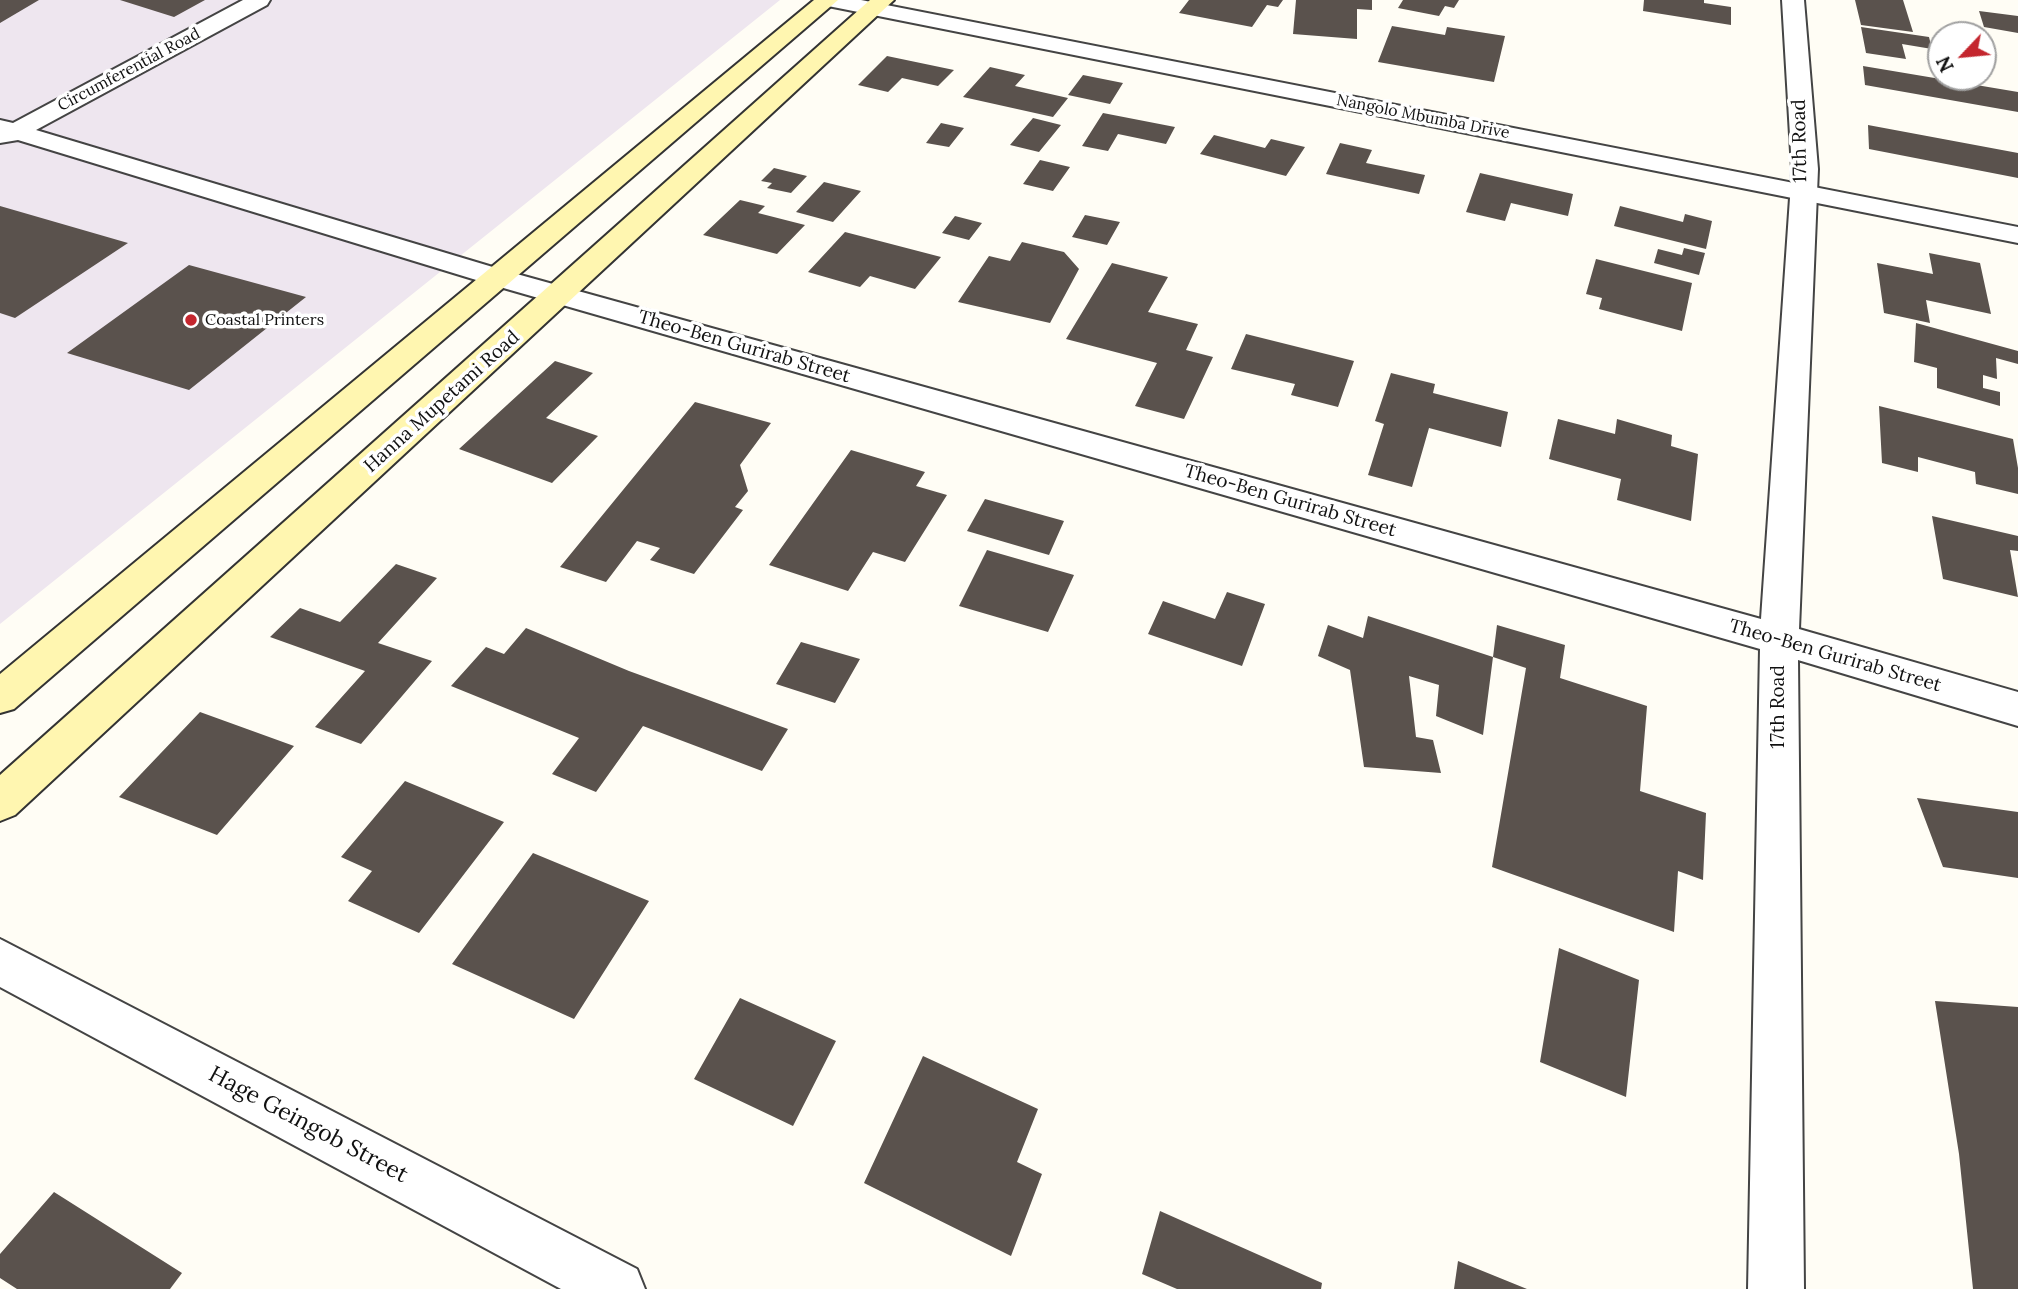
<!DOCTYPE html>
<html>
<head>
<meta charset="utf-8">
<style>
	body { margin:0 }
	#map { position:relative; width:2018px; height:1289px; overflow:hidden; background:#fffdf5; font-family:Lora,serif }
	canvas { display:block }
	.north { position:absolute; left:1927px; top:21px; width:70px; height:70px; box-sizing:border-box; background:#fff; border:2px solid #a0a0a0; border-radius:50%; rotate:244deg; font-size:19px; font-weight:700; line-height:28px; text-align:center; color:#111 }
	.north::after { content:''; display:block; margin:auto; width:24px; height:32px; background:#c4262e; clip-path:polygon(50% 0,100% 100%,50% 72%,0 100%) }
</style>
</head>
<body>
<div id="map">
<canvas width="2018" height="1289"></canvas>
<div class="north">N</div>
</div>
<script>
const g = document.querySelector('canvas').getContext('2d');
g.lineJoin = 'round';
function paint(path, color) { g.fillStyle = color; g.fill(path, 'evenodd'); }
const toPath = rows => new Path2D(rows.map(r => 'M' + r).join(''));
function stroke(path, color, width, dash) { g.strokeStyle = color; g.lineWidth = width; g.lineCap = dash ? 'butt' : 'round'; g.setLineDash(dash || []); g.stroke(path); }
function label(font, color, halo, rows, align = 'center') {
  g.font = font + ' Lora,serif'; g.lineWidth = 7; g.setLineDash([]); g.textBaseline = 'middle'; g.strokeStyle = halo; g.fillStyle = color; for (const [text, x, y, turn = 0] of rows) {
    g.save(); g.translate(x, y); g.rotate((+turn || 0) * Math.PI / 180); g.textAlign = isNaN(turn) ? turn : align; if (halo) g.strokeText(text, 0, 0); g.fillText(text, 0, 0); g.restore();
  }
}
const industrial = toPath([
	[0,0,780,0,0,624]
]);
const building = toPath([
	[0,0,39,0,0,23],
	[120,0,205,0,174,17],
	[1189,0,1283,0,1278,7,1267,5,1252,27,1179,13],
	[1296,0,1372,0,1372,10,1357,9,1357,39,1293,34],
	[1403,0,1459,0,1454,8,1445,6,1439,16,1398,8],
	[1644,0,1704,0,1704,3,1731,7,1731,25,1643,11],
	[1855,0,1903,0,1913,32,1861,25],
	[1979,11,2018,16,2018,33,1984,27],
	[1392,26,1445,35,1447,27,1505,36,1494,82,1378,62],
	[1861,27,1929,37,1932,49,1902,44,1906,59,1866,53],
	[887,56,954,70,938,86,902,78,888,92,858,85],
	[1863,66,2018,92,2018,112,1865,85],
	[990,67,1025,75,1015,86,1068,98,1053,117,963,97],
	[1083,75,1123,83,1110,104,1068,95],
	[1103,113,1175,127,1166,144,1118,134,1108,151,1082,146],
	[1033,118,1061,125,1039,152,1010,145],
	[941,123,964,128,949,147,926,143],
	[1868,125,2018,153,2018,178,1869,149],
	[1214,135,1265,148,1271,139,1305,147,1286,176,1200,154],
	[1340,143,1372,150,1366,163,1425,175,1419,194,1326,174],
	[1040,160,1070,167,1053,191,1023,184],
	[774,168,807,176,791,193,767,188,772,183,761,181],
	[1480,173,1573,194,1568,216,1511,203,1505,221,1466,212],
	[824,182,861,191,833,222,796,212],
	[740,200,765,206,758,213,805,225,777,254,703,235],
	[0,206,128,243,15,318,0,313],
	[1620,206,1683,222,1685,214,1712,221,1706,249,1614,226],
	[1085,215,1120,222,1107,245,1072,237],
	[955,216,982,223,969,240,942,233],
	[845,232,941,257,915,289,870,276,860,287,808,272],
	[1022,242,1064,252,1079,269,1050,323,958,302,989,256,1010,261],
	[1684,248,1705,253,1699,275,1654,263,1658,249,1682,255],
	[1929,253,1980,263,1991,314,1926,300,1930,323,1884,313,1877,263,1933,274],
	[1596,259,1692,283,1682,331,1599,309,1602,298,1586,294],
	[1112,263,1168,277,1148,312,1198,324,1186,350,1213,357,1184,419,1135,406,1157,363,1066,339],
	[189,265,306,297,189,390,67,353],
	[1916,323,2018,351,2018,364,1996,358,1997,379,1983,375,1983,388,2000,392,2000,406,1937,388,1937,368,1914,362],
	[1246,334,1354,361,1338,407,1291,395,1295,384,1231,369],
	[555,361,593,373,546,418,598,436,552,483,459,449],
	[1391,373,1435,384,1433,393,1508,412,1501,447,1429,428,1412,487,1368,475,1384,424,1375,421],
	[695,402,771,423,740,465,748,491,735,507,743,510,694,574,650,560,660,548,637,541,606,582,560,567],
	[1879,406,2013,439,2018,468,2018,494,1976,484,1975,472,1918,457,1918,472,1882,463],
	[1558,419,1615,434,1617,419,1672,435,1671,446,1698,454,1691,521,1617,500,1621,479,1549,459],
	[851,450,925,472,916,486,947,495,905,562,873,552,848,591,769,565],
	[985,499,1064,521,1049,555,967,531],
	[1932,516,2018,536,2018,551,2010,550,2018,597,1943,579],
	[987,550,1074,575,1048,632,959,606],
	[396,564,437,578,378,643,432,661,361,744,315,727,365,671,270,637,300,608,340,622],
	[1227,592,1265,604,1242,666,1148,634,1163,601,1215,619],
	[1368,616,1493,657,1483,735,1436,716,1439,685,1409,676,1416,737,1433,740,1441,773,1364,767,1350,670,1318,656,1328,625,1363,638],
	[1497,625,1565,645,1560,678,1647,706,1640,791,1706,813,1703,880,1678,871,1674,932,1492,867,1526,668,1493,657],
	[526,628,629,671,788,729,762,771,643,726,596,792,552,774,579,738,451,686,486,647,504,654],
	[801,642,860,659,835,703,776,684],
	[200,712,294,746,217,835,119,797],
	[405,781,504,822,419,933,348,901,372,871,341,857],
	[1917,798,2018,812,2018,878,1943,867],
	[533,853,649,901,574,1019,452,964],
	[1559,948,1639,980,1626,1097,1540,1062],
	[740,998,836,1041,793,1126,694,1079],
	[1935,1001,2018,1007,2018,1289,1973,1289,1959,1154],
	[923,1056,1038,1109,1017,1162,1042,1174,1011,1256,864,1183],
	[54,1192,182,1273,170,1289,17,1289,0,1278,0,1254],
	[1160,1211,1322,1283,1321,1289,1177,1289,1142,1274],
	[1458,1261,1527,1289,1454,1289]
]);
const minor = toPath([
	[243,0,270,0,267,5,36,130,506,271,1761,619,1792,169,1782,0,1804,0,1818,169,1799,629,2018,692,2018,726,1798,660,1804,1289,1748,1289,1760,649,486,283,18,140,0,143,0,120,13,123,243,0],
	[0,939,637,1269,645,1289,561,1289,0,987,0,939]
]);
const tertiary = toPath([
	[817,0,861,0,2018,227,2018,243,828,6,820,5,817,0]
]);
const secondary = toPath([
	[814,0,838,0,14,709,0,713,0,674,814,0],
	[870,0,894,0,15,815,0,821,0,775,870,0]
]);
const markers = [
	[191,320,7,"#c4262e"]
];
const farStreetnames = [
	["Circumferential Road",129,70,-28],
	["Nangolo Mbumba Drive",1423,117,11]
];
const farPoinames = [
	["Coastal Printers",205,320]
];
const streetNames = [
	["17th Road",1800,141,-91],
	["Theo-Ben Gurirab Street",744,347,16],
	["Hanna Mupetami Road",442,402,-42],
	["Theo-Ben Gurirab Street",1290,501,16],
	["Theo-Ben Gurirab Street",1835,656,16],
	["17th Road",1779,707,-90]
];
const nearStreetnames = [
	["Hage Geingob Street",308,1125,28]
];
paint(industrial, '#eee6ef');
paint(building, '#5a524d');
stroke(minor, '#444', 4);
stroke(tertiary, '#444', 4);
stroke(secondary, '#333', 4);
paint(minor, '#fff');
paint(tertiary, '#fff');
paint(secondary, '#fff6b0');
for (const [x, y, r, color] of markers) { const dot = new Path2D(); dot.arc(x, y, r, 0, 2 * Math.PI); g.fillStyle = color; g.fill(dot); stroke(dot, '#fff', 2.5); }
label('16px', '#111', '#fff', farStreetnames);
label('16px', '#111', '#fff', farPoinames, 'left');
label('19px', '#111', '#fff', streetNames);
label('23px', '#111', '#fff', nearStreetnames);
</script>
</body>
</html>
